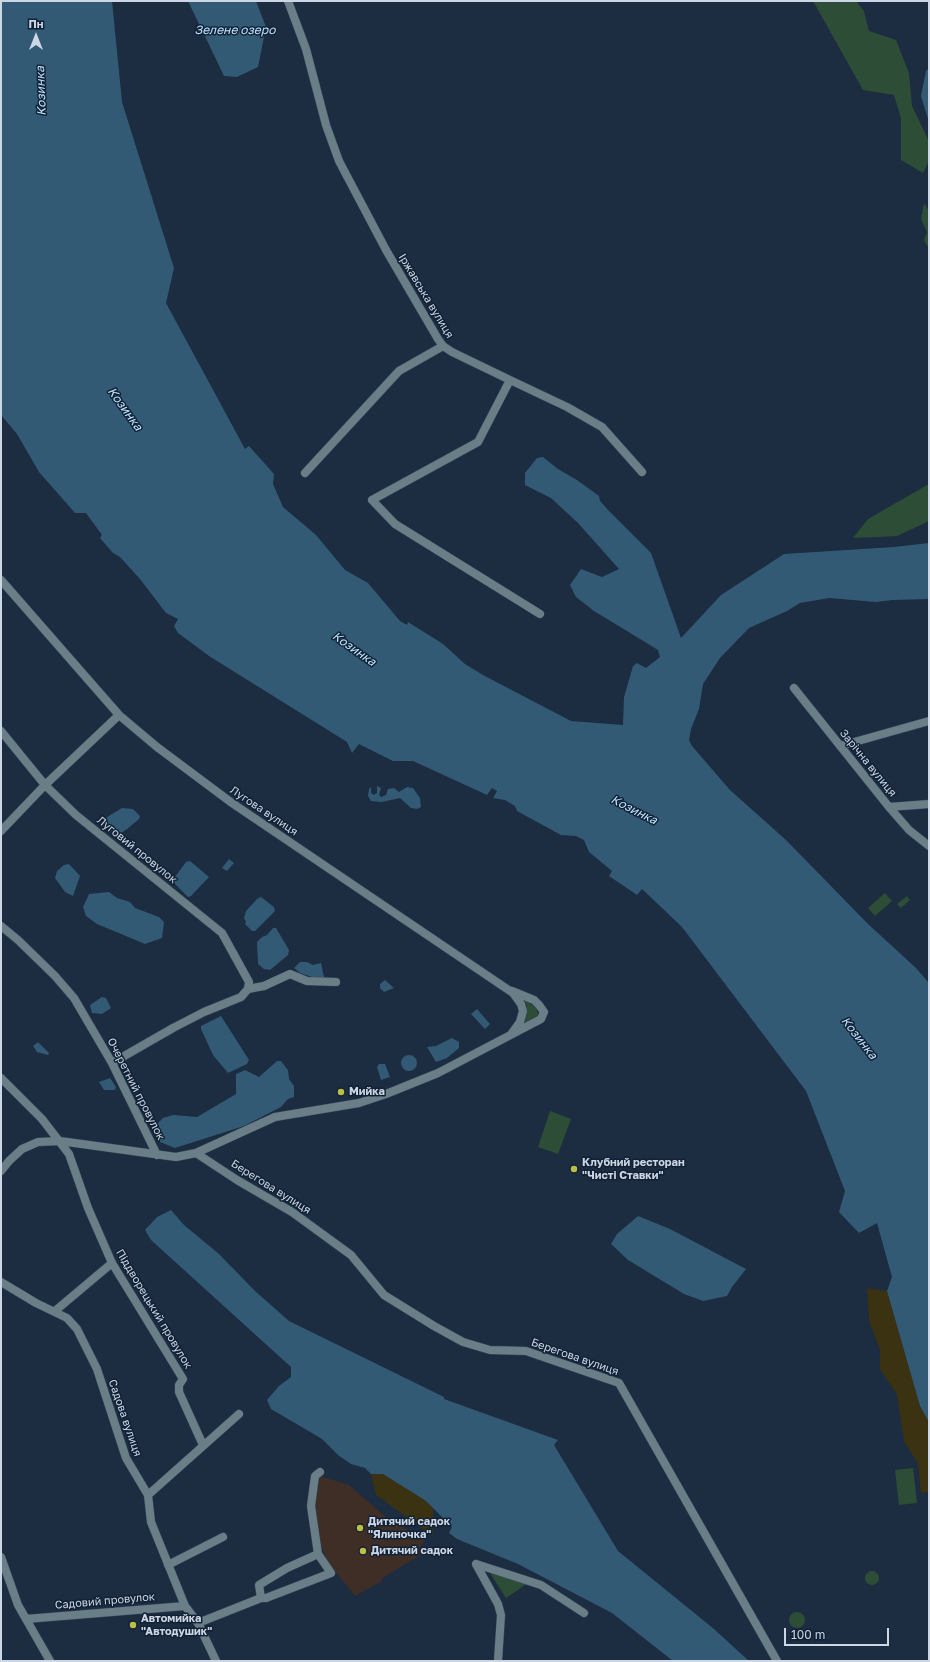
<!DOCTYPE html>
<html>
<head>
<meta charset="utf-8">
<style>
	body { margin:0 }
	#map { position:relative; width:930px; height:1662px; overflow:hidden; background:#1c2c41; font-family:"Golos Text",sans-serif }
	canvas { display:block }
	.frame { position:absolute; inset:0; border:2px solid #ccd6e4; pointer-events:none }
	.north { position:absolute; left:16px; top:16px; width:40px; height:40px; -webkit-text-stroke:3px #122236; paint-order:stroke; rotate:0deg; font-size:11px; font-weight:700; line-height:16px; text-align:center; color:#ccd6e4 }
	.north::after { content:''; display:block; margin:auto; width:14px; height:18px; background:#ccd6e4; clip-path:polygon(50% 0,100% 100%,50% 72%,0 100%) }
	.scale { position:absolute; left:784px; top:1628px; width:105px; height:18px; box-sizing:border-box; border:2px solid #ccd6e4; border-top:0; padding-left:5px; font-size:12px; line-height:14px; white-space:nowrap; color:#ccd6e4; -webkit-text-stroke:3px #122236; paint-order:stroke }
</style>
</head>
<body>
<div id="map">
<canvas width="930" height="1662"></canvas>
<div class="frame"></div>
<div class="north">Пн</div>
<div class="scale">100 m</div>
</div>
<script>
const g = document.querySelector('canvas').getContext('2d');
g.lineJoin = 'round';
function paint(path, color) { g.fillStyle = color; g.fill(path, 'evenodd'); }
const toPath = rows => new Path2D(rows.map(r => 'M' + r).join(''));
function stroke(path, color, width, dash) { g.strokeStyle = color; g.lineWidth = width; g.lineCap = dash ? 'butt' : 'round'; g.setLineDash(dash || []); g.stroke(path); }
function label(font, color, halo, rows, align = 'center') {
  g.font = font + ' "Golos Text",sans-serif'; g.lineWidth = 3; g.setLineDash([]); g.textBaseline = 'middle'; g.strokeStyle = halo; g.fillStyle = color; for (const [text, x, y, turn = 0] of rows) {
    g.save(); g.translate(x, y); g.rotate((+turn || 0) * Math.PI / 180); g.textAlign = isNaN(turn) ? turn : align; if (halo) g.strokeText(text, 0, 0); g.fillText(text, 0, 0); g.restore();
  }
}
const education = toPath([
	[320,1476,349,1485,386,1517,425,1540,420,1547,424,1553,382,1578,382,1581,355,1596,327,1561,318,1538,314,1510]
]);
const green = toPath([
	[813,1,856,1,864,11,869,31,896,40,909,73,912,106,929,141,929,161,923,173,901,160,901,118,894,95,863,90],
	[924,203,929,211,929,249,924,240,927,232,921,219],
	[929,484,929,521,897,536,853,538,868,519],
	[885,893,892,901,875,916,868,908],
	[907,896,910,900,901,908,897,904],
	[523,999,535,1007,539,1015,538,1018,521,1026,527,1012,527,1006],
	[550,1111,571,1119,558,1154,538,1147],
	[913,1468,917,1503,899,1505,895,1470],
	[488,1570,528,1583,506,1598],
	'865 1578a7 7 0 1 1 14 0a7 7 0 1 1-14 0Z',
	'789 1620a8 8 0 1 1 16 0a8 8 0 1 1-16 0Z'
]);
const sand = toPath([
	[867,1288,887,1291,920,1406,929,1422,929,1492,921,1493,918,1464,904,1441,897,1395,880,1369,880,1350,869,1321],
	[371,1474,383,1474,426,1501,433,1508,433,1536,376,1495]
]);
const water = toPath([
	[1,1,112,1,122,102,174,268,166,303,245,449,249,446,274,474,273,484,283,507,316,535,345,570,368,583,400,621,407,625,408,622,443,644,465,664,483,675,571,721,623,725,624,697,633,666,637,663,646,668,660,657,658,650,594,611,576,597,570,585,581,569,602,577,619,569,578,523,551,498,525,485,525,473,537,458,543,457,558,469,577,480,599,496,600,501,609,511,651,553,681,638,721,595,784,554,894,547,929,543,929,599,892,600,876,602,829,598,800,603,787,611,749,628,720,658,703,684,699,709,691,729,689,740,692,746,730,790,786,840,868,924,916,968,929,983,929,1422,920,1406,887,1291,892,1277,877,1223,859,1233,839,1212,845,1191,806,1091,682,927,642,889,637,895,609,876,612,871,589,852,584,840,576,836,561,835,517,811,515,806,505,800,493,798,497,791,492,788,487,795,413,761,393,761,359,744,352,753,347,742,209,656,178,633,174,626,178,619,166,613,140,579,120,557,113,553,100,538,102,535,86,513,75,513,39,472,17,434,1,415],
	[188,1,256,1,266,27,258,67,237,77,224,76],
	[929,68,929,122,921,96,926,71],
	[377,786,381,788,379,795,381,797,386,795,388,789,394,788,399,792,407,787,413,788,420,798,421,807,417,809,411,808,400,798,382,802,371,801,368,796,369,789,371,787,371,793,374,795,377,793],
	[122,808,133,809,140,816,139,819,127,829,120,834,115,834,105,823,104,819],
	[229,859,234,863,227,871,222,868],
	[190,861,209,877,191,896,188,897,172,881,186,862],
	[69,864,80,876,73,896,65,892,55,878,57,871,64,865],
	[109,892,117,898,130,902,135,908,159,917,164,922,162,938,145,944,97,924,86,916,83,907,89,894],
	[261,897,274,907,275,911,255,931,252,931,245,924,246,922,244,918,246,911,257,899],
	[273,928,276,928,289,950,288,955,270,970,264,969,258,964,257,942,262,937,267,935],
	[300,962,307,962,313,965,321,963,324,977,318,979,300,973,294,968],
	[385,980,394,988,384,992,380,988,380,984],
	[102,997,106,998,111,1008,102,1014,92,1013,90,1005],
	[477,1009,490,1024,485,1029,471,1014],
	[221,1016,249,1060,247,1064,228,1073,213,1055,201,1029,201,1026],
	[452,1038,459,1042,459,1048,447,1058,436,1062,427,1047,436,1046],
	[38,1042,49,1053,48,1055,37,1052,33,1046],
	'401 1063a8 8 0 1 1 16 0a8 8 0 1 1-16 0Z',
	[277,1061,281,1061,288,1070,289,1079,294,1086,294,1097,288,1099,281,1107,244,1126,175,1148,160,1142,156,1125,163,1118,173,1115,197,1117,236,1094,236,1074,245,1070,259,1077],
	[379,1064,385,1064,390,1077,381,1080,377,1067],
	[110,1078,116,1087,115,1090,104,1090,99,1082],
	[171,1210,184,1225,219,1254,255,1291,289,1321,444,1397,444,1399,558,1440,554,1445,618,1551,714,1629,749,1661,673,1661,612,1613,518,1564,457,1539,449,1533,452,1527,426,1501,383,1474,371,1474,365,1468,351,1464,338,1455,322,1439,271,1409,267,1400,279,1386,291,1377,291,1367,151,1240,145,1230,157,1217],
	[638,1216,670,1229,746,1269,732,1287,727,1296,703,1301,684,1294,628,1260,611,1244,617,1234]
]);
const minor = toPath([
	[288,1,306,49,326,125,339,161,386,250,438,339,443,346,452,352,510,380,478,442,372,500,395,524,540,614],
	[510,380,567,407,602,427,642,472],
	[305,473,399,371,443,346],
	[1,580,119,715,157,747,232,803,513,993,521,1004,523,1011,520,1022,512,1033],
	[794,688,889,807,909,830,929,846],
	[1,731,45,785,76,815,222,933,249,982,248,989,241,997,204,1012,173,1028,112,1063],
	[840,746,929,721],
	[889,807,929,804],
	[1,831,45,785,119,715],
	[1,926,18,940,55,976,74,998,112,1063,157,1155],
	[248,989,264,986,290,974,307,981,336,982],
	[1,1078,42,1119,69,1154,88,1208,112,1263,183,1379,179,1385,179,1392,203,1445],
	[196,1153,237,1180,292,1212,351,1255,384,1295,434,1326,463,1342,490,1350,526,1351,619,1383,777,1661],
	[1,1171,9,1161,22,1149,38,1142,60,1141,176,1157,196,1153,275,1117,359,1103,386,1094,438,1073,541,1019,544,1012,539,1005,534,1000,512,991],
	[1,1282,36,1303,67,1318,77,1329,97,1369,126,1458,148,1495,151,1522,185,1606,198,1623,216,1661],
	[55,1311,112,1263],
	[148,1495,239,1414],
	[1,1557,18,1605,50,1661],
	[476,1564,541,1585,584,1613],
	[476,1564,498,1604,501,1615,498,1661],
	[168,1565,223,1537],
	[261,1598,266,1598,331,1573,318,1554,311,1506,315,1476,320,1472],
	[26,1619,185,1606],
	[198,1623,261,1598,259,1585,287,1568,318,1554]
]);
const markers = [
	[341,1092,4,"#bdbf43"],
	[574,1169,4,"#bdbf43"],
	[360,1528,4,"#bdbf43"],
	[363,1551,4,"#bdbf43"],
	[133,1625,4,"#bdbf43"]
];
const streetNames = [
	["Іржавська вулиця",426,296,59],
	["Зарічна вулиця",868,763,51],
	["Лугова вулиця",264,811,34],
	["Луговий провулок",137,850,39],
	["Очеретний провулок",136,1089,63],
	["Берегова вулиця",271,1187,32],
	["Піддворецький провулок",154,1309,59],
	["Берегова вулиця",575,1357,19],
	["Садова вулиця",125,1418,71],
	["Садовий провулок",105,1601,-5]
];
const poiNames = [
	["Мийка",349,1092],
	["Клубний ресторан",582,1163],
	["\"Чисті Ставки\"",582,1176],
	["Дитячий садок",368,1522],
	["\"Ялиночка\"",368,1535],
	["Дитячий садок",371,1551],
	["Автомийка",141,1619],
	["\"Автодушик\"",141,1632]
];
const waterNames = [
	["Зелене озеро",235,30],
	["Козинка",41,91,-92],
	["Козинка",125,409,54],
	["Козинка",354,649,35],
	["Козинка",634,810,27],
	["Козинка",859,1038,52]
];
paint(education, '#3f2e25');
paint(green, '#2e4d36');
paint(sand, '#3b3212');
paint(water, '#325a74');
stroke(minor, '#38475b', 9);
stroke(minor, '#697e87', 8);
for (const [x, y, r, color] of markers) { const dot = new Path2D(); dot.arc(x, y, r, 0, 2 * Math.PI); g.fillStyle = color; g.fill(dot); stroke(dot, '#122236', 1.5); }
label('11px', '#ccd6e4', '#122236', streetNames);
label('bold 11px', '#ccd6e4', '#122236', poiNames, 'left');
label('italic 12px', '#bde4ff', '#122236', waterNames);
</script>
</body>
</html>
